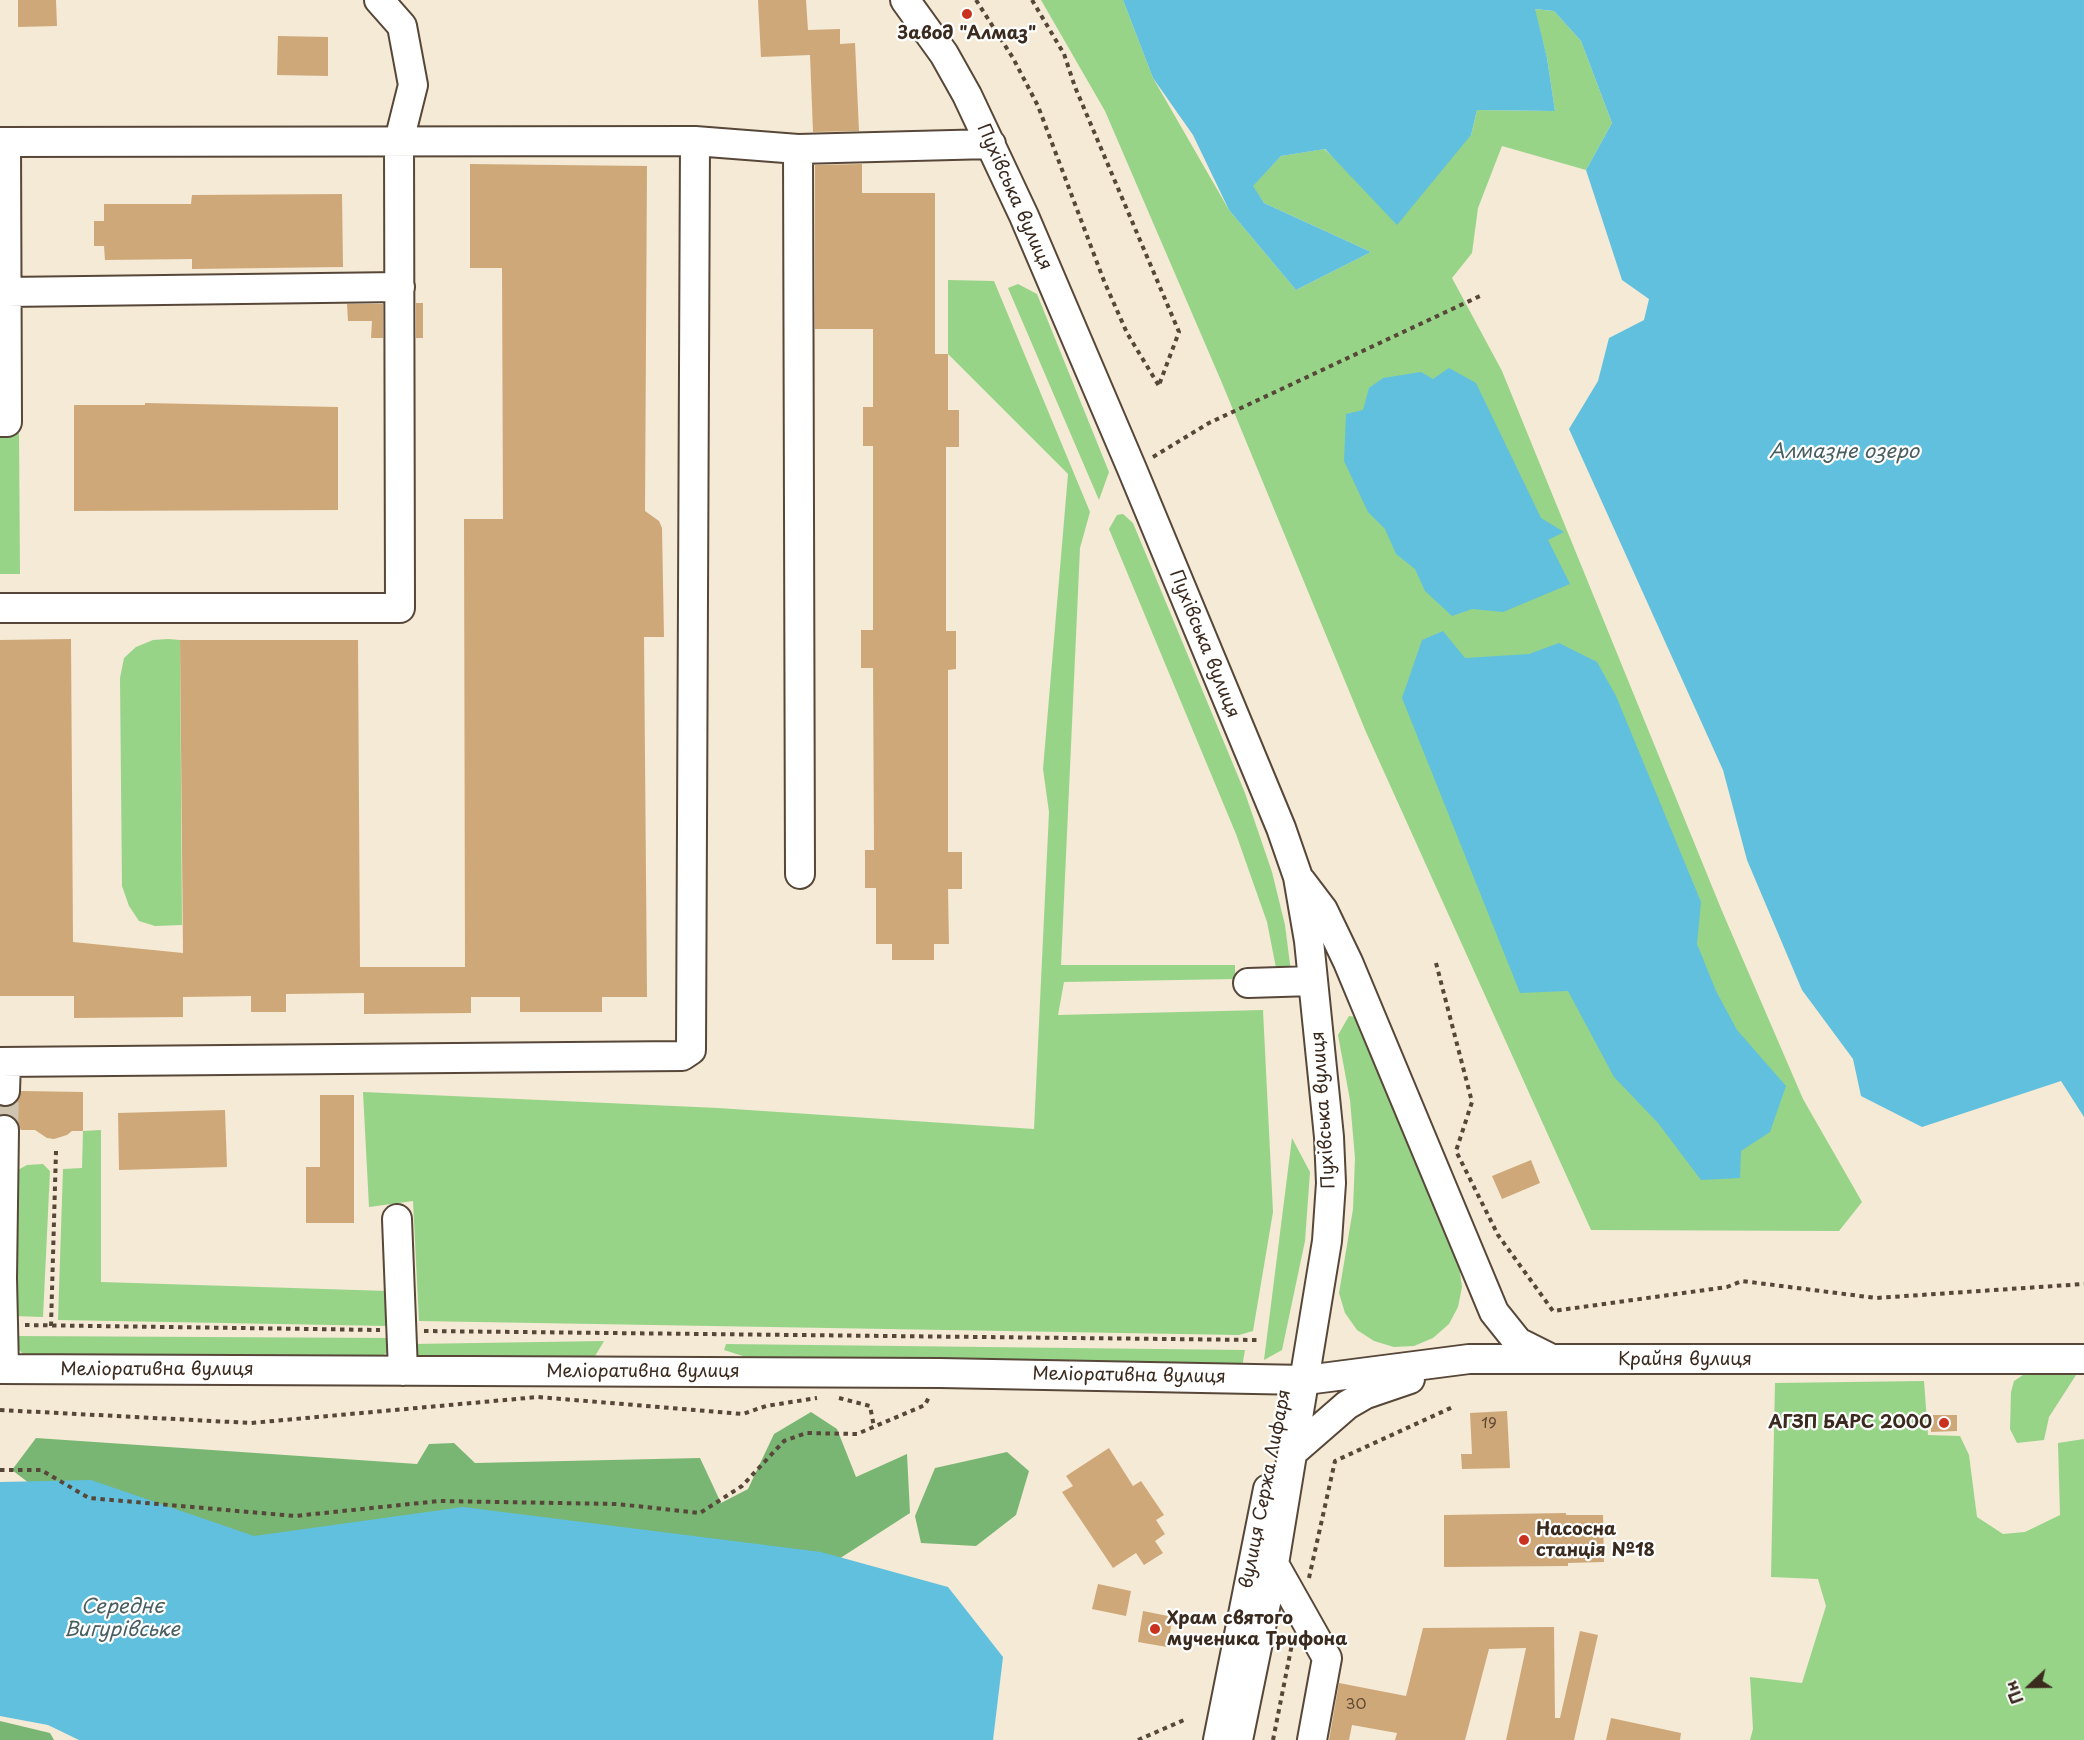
<!DOCTYPE html>
<html>
<head>
<meta charset="utf-8">
<style>
	body { margin:0 }
	#map { position:relative; width:2084px; height:1740px; overflow:hidden; background:#f4ead5; font-family:"Playpen Sans",sans-serif }
	canvas { display:block }
	.north { position:absolute; left:2000px; top:1656px; width:60px; height:60px; -webkit-text-stroke:4px #fff; paint-order:stroke; rotate:248deg; font-size:16px; font-weight:700; line-height:24px; text-align:center; color:#3b2a1e }
	.north::after { content:''; display:block; margin:auto; width:21px; height:27px; background:#3b2a1e; clip-path:polygon(50% 0,100% 100%,50% 72%,0 100%) }
</style>
</head>
<body>
<div id="map">
<canvas width="2084" height="1740"></canvas>
<div class="north">Пн</div>
</div>
<script>
const g = document.querySelector('canvas').getContext('2d');
g.lineJoin = 'round';
function paint(path, color) { g.fillStyle = color; g.fill(path, 'evenodd'); }
const toPath = rows => new Path2D(rows.map(r => 'M' + r).join(''));
function stroke(path, color, width, dash) { g.strokeStyle = color; g.lineWidth = width; g.lineCap = dash ? 'butt' : 'round'; g.setLineDash(dash || []); g.stroke(path); }
function label(font, color, halo, rows, align = 'center') {
  g.font = font + ' "Playpen Sans",sans-serif'; g.lineWidth = 4.5; g.setLineDash([]); g.textBaseline = 'middle'; g.strokeStyle = halo; g.fillStyle = color; for (const [text, x, y, turn = 0] of rows) {
    g.save(); g.translate(x, y); g.rotate((+turn || 0) * Math.PI / 180); g.textAlign = isNaN(turn) ? turn : align; if (halo) g.strokeText(text, 0, 0); g.fillText(text, 0, 0); g.restore();
  }
}
const green = toPath([
	[1041,0,1123,0,1153,78,1229,210,1296,290,1371,252,1264,203,1252,186,1281,156,1324,149,1342,165,1471,135,1477,110,1555,111,1547,58,1534,9,1554,11,1581,41,1612,123,1586,170,1502,146,1478,208,1472,253,1452,278,1502,371,1722,911,1803,1099,1862,1202,1839,1231,1591,1230,1366,732,1222,383,1105,111],
	[948,280,994,281,1090,512,1080,548,1061,965,1235,965,1235,979,1064,982,1058,1015,1263,1010,1273,1212,1253,1331,1239,1335,419,1321,413,1201,369,1207,363,1092,718,1108,1034,1129,1049,812,1043,769,1068,474,948,354],
	[1018,284,1037,294,1109,472,1099,500,1008,288],
	[0,433,19,433,20,574,0,574],
	[1123,514,1133,523,1245,793,1272,872,1285,925,1291,972,1278,978,1267,922,1236,834,1109,529,1117,515],
	[168,639,180,640,182,925,155,926,139,921,129,906,122,886,120,678,124,658,136,647,153,640],
	[1349,1016,1356,1017,1363,1023,1459,1266,1462,1287,1458,1307,1449,1324,1433,1338,1414,1346,1394,1347,1374,1341,1357,1330,1345,1313,1339,1293,1353,1209,1355,1158,1350,1100,1338,1035],
	[101,1130,101,1282,388,1291,389,1326,58,1320,63,1169,82,1168,83,1131],
	[1292,1138,1310,1172,1305,1241,1282,1350,1264,1360],
	[43,1164,50,1171,43,1317,13,1316,16,1171,27,1165],
	[15,1336,390,1338,389,1350,379,1360,25,1357,18,1348],
	[604,1341,591,1363,434,1364,418,1356,413,1344],
	[726,1344,1245,1350,1242,1367,768,1364,724,1350],
	[2023,1375,2076,1375,2049,1417,2044,1440,2017,1443,2010,1429,2011,1392,2014,1381],
	[1924,1381,1928,1435,1960,1436,1969,1455,1977,1517,2003,1534,2025,1532,2060,1515,2058,1443,2084,1439,2084,1740,1750,1740,1753,1729,1750,1677,1802,1683,1826,1606,1818,1579,1771,1577,1775,1383]
]);
const forest = toPath([
	[811,1412,837,1429,856,1477,907,1454,910,1513,828,1566,224,1552,63,1509,12,1470,36,1438,417,1464,429,1444,454,1443,475,1463,700,1458,721,1503,748,1489,774,1434],
	[1007,1452,1029,1471,1016,1515,976,1546,921,1543,915,1516,935,1468],
	[0,1721,50,1733,54,1740,0,1740]
]);
const water = toPath([
	[1123,0,2084,0,2084,1117,2061,1081,1922,1127,1861,1096,1853,1059,1802,990,1747,860,1723,770,1569,429,1598,381,1609,338,1644,320,1649,299,1622,280,1586,170,1612,123,1581,41,1554,11,1535,9,1547,58,1555,111,1477,110,1471,135,1397,225,1325,149,1281,156,1253,186,1264,203,1371,252,1296,290,1229,210,1193,135,1153,78],
	[1449,368,1476,383,1541,518,1564,532,1548,540,1570,584,1503,612,1472,609,1452,616,1425,591,1415,569,1396,554,1385,529,1368,512,1344,461,1346,414,1363,410,1369,388,1383,378,1421,372,1433,379],
	[1443,631,1465,658,1529,654,1559,643,1597,662,1616,696,1701,902,1697,944,1716,991,1737,1030,1786,1086,1770,1132,1741,1151,1740,1178,1701,1180,1658,1123,1614,1077,1568,991,1520,993,1402,698,1422,640],
	[91,1480,254,1536,463,1507,821,1552,948,1587,1003,1657,993,1740,79,1740,48,1725,0,1716,0,1482]
]);
const building = toPath([
	[18,0,56,0,57,26,18,27],
	[758,0,806,0,808,30,840,29,840,44,855,43,859,131,813,132,810,55,761,57],
	[278,36,328,37,328,76,277,75],
	[470,164,647,166,645,511,659,521,662,528,664,637,644,637,647,997,602,997,602,1012,520,1012,520,997,471,997,471,1013,364,1014,364,993,286,994,286,1012,251,1012,251,996,183,997,183,1017,74,1018,74,996,0,996,0,640,71,639,73,942,183,953,180,640,358,640,360,967,465,967,464,519,503,519,502,268,470,268],
	[862,164,862,193,935,193,935,354,948,354,948,410,959,410,959,447,946,447,946,631,956,631,956,669,948,670,948,852,962,852,962,889,948,889,949,944,934,944,934,960,892,960,892,944,876,944,876,888,865,888,865,850,874,850,873,668,861,668,861,630,873,630,873,446,863,446,863,407,873,407,873,329,815,329,815,165],
	[342,194,343,267,192,269,192,259,105,260,104,246,94,246,94,221,104,221,104,204,191,204,192,195],
	[416,303,423,303,423,338,416,338],
	[347,304,383,304,383,338,371,338,372,321,348,321],
	[145,403,338,407,338,510,74,511,74,405,145,405],
	[21,1091,83,1092,83,1131,72,1131,67,1135,54,1139,47,1138,35,1130,21,1130,13,1116,0,1114,0,1106,13,1105],
	[320,1095,354,1095,354,1223,306,1223,306,1167,320,1167],
	[225,1110,227,1167,119,1170,118,1113],
	[1531,1160,1540,1183,1502,1199,1492,1176],
	[1507,1411,1510,1468,1462,1469,1461,1454,1472,1454,1470,1413],
	[1931,1415,1957,1415,1957,1431,1931,1432],
	[1109,1448,1133,1486,1141,1481,1164,1515,1156,1520,1165,1534,1155,1541,1163,1553,1144,1565,1136,1553,1113,1568,1062,1492,1073,1486,1066,1476],
	[1566,1513,1566,1515,1603,1515,1604,1562,1568,1563,1568,1566,1444,1567,1444,1515],
	[1098,1584,1131,1591,1126,1616,1092,1609],
	[1143,1611,1173,1617,1167,1647,1138,1642],
	[1554,1627,1555,1718,1560,1718,1580,1631,1598,1635,1574,1740,1506,1740,1526,1648,1489,1649,1465,1740,1395,1740,1397,1733,1352,1725,1349,1740,1329,1740,1339,1683,1406,1696,1423,1628],
	[1611,1718,1681,1733,1680,1740,1606,1740]
]);
const minorTunnel = toPath([
	[4,1130,5,1091]
]);
const path = toPath([
	[976,0,1013,58,1038,106,1104,281,1127,333,1159,386],
	[1032,0,1064,54,1075,87,1179,332,1159,385],
	[1153,457,1209,423,1480,296],
	[1436,963,1472,1102,1456,1151,1498,1235,1553,1311,1727,1287,1742,1281,1876,1298,2084,1284],
	[25,1325,380,1330],
	[51,1326,56,1151],
	[424,1331,1259,1340],
	[839,1398,870,1406,874,1427],
	[0,1410,251,1423,538,1397,743,1414,766,1406,817,1398],
	[0,1470,41,1470,89,1498,295,1516,439,1501,617,1504,700,1513,742,1486,784,1441,806,1433,857,1434,925,1405,930,1395],
	[1309,1578,1335,1461,1455,1406],
	[1138,1740,1184,1720],
	[1273,1740,1292,1644]
]);
const minor = toPath([
	[905,0,944,54,967,95,1024,216,1132,469,1281,828,1298,877,1309,941,1329,1137,1331,1183,1327,1241,1274,1564,1238,1740],
	[0,142,695,141,798,149,991,144],
	[798,149,800,874],
	[6,292,400,287],
	[0,422,7,422,6,142],
	[0,608,400,608,399,141,413,85,402,26,379,0],
	[1301,881,1323,910,1348,962,1494,1312,1518,1342,1550,1358],
	[1248,983,1313,981],
	[0,1062,682,1056,691,1050,695,141],
	[5,1091,6,1062],
	[397,1219,403,1371],
	[0,1369,940,1373,1306,1380,1469,1359,2084,1359],
	[4,1369,2,1278,4,1130],
	[1293,1452,1347,1405,1366,1394,1410,1379],
	[1274,1564,1327,1658,1312,1740],
	[1218,1740,1268,1489]
]);
const markers = [
	[967,14,6,"#c8321e"],
	[1944,1423,6,"#c8321e"],
	[1524,1540,6,"#c8321e"],
	[1155,1629,6,"#c8321e"]
];
const numberNames = [
	["19",1489,1424],
	["30",1356,1705]
];
const poiNames = [
	["Завод \"Алмаз\"",967,34,"center"],
	["АГЗП БАРС 2000",1932,1423,"right"],
	["Насосна",1536,1530],
	["станція №18",1536,1551],
	["Храм святого",1167,1619],
	["мученика Трифона",1167,1640]
];
const streetNames = [
	["Пухівська вулиця",1014,197,66],
	["Пухівська вулиця",1204,644,68],
	["Пухівська вулиця",1324,1110,-94],
	["Крайня вулиця",1685,1360],
	["Меліоративна вулиця",157,1370],
	["Меліоративна вулиця",643,1372],
	["Меліоративна вулиця",1129,1376,1],
	["вулиця Сержа Лифаря",1266,1489,-79]
];
const waterNames = [
	["Алмазне озеро",1844,452],
	["Середнє",122,1607],
	["Вигурівське",122,1630]
];
paint(green, '#97d488');
paint(forest, '#79b674');
paint(water, '#60c0de');
paint(building, '#cfa87a');
stroke(minorTunnel, '#cfc4b0', 28, [28, 14]);
stroke(minor, '#574739', 32);
stroke(path, '#574739', 4, [4.5, 4.5]);
stroke(minor, '#fff', 28);
for (const [x, y, r, color] of markers) { const dot = new Path2D(); dot.arc(x, y, r, 0, 2 * Math.PI); g.fillStyle = color; g.fill(dot); stroke(dot, '#fff', 2); }
label('15px', '#604a35', null, numberNames);
label('bold 18px', '#3b2a1e', '#fff', poiNames, 'left');
label('18px', '#3b2a1e', '#fff', streetNames);
label('italic 20px', '#485e61', '#fff', waterNames);
</script>
</body>
</html>
